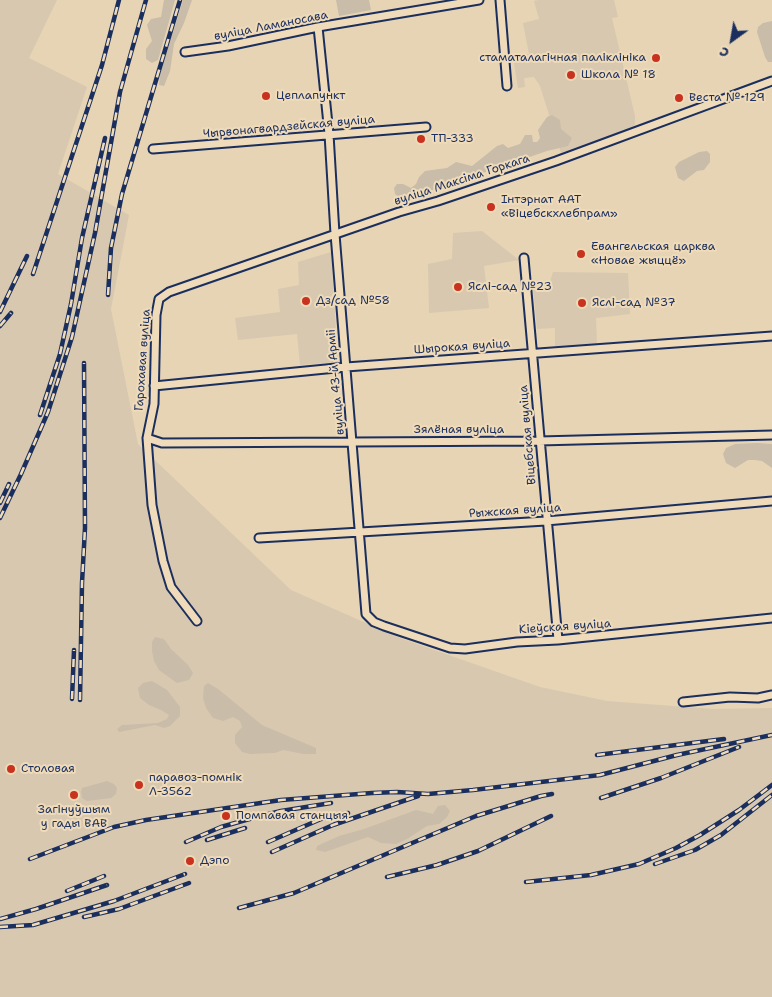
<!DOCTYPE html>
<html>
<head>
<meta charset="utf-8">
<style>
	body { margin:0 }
	#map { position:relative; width:772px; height:997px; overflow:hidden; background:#e7d4b5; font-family:"Shantell Sans",sans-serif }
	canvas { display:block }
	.north { position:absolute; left:707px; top:15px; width:50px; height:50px; -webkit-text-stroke:4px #efdbb9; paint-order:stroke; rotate:212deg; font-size:14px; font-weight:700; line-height:20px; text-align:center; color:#1b2f5e }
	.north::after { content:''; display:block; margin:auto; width:18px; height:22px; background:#1b2f5e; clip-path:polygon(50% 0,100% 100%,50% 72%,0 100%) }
</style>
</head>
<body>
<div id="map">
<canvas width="772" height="997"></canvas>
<div class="north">С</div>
</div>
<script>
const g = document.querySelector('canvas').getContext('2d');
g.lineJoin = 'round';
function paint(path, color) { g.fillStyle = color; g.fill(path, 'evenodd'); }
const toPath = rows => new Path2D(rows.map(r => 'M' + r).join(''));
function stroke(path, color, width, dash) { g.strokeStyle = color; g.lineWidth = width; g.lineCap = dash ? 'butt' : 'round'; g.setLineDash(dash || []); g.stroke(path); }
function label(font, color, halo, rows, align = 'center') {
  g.font = font + ' "Shantell Sans",sans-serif'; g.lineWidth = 4; g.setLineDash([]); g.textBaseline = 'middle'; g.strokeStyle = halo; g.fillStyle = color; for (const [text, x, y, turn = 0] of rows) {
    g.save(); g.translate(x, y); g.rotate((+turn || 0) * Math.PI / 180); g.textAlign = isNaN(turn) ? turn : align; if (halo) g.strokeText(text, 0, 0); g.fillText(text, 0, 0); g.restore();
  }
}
const built = toPath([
	[0,0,57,0,29,58,87,87,58,174,129,215,111,309,138,444,291,590,400,638,540,687,607,701,713,709,772,708,772,997,0,997],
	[538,0,614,0,618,17,612,18,635,116,635,125,630,129,561,153,540,86,534,77,524,78,525,87,518,88,513,57,529,54,523,23,539,19,534,1],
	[482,231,519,260,484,266,489,308,429,313,428,264,452,259,453,233],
	[331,252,338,362,300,365,297,334,238,340,235,318,280,312,278,289,299,285,298,262],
	[553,272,628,273,630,314,596,318,597,345,555,348,555,328,537,329,533,288,533,284,549,284]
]);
const green = toPath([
	[164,0,175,0,158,60,152,63,146,59,146,49,152,41,147,25,151,19,161,17],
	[183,0,192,0,184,23,174,44,170,71,164,86,159,85,160,74],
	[336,0,369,0,371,10,339,16],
	[772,21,772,62,768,62,765,57,757,32,758,27,763,23],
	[552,115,560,120,561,129,572,138,568,146,547,151,424,193,402,199,395,194,394,188,397,184,403,184,411,188,416,184,419,177,425,171,447,168,456,162,472,166,497,146,503,144,508,148,520,144,525,135,532,135,533,142,537,142,540,138,538,130,547,117],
	[707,151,710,154,710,162,704,170,697,171,684,181,678,178,675,167,679,162,699,152],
	[757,443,772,444,772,468,762,461,755,460,748,460,735,468,726,463,723,454,726,448,735,444],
	[155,637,164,639,171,649,188,665,193,673,189,680,177,683,159,670,154,661,152,651,152,642],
	[152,681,167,690,180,707,180,716,170,726,164,728,155,725,119,732,117,729,122,725,158,723,167,719,169,715,161,710,149,705,140,698,138,688,143,683],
	[208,683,218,689,262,725,316,748,316,754,304,754,283,750,275,753,250,754,242,752,235,743,235,735,242,727,240,721,233,717,223,721,213,718,206,708,203,698,204,686],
	[107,781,114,784,117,788,116,794,111,798,87,801,82,798,81,792,82,788],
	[445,805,450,811,447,817,439,824,427,826,407,839,396,844,381,843,368,837,325,852,316,850,317,846,339,836,364,829,416,810,433,814,438,806]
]);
const street = toPath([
	[500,0,507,86],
	[318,27,329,134,335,234,366,614,374,622,384,626,450,648,465,649,517,642,558,640,772,618],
	[185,52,228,46,318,27,479,0],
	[153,149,426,127],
	[524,258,558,640],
	[154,386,346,367,772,336],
	[147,438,162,443,352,442,539,441,772,435],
	[259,538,546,521,772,501],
	[197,621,171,587,163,561,152,505,147,438,154,404,156,315,159,299,169,292,399,212,438,201,556,161,772,81],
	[683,702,730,697,758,698,772,695]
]);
const rail = toPath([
	[33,274,102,65,119,0],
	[108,295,111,248,122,194,180,0],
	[0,312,27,256],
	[0,326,11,313],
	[40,415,60,354,71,304,82,238,105,138],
	[0,503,9,484],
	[0,518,21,474,48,412,72,337,95,233,120,92,146,0],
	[72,699,74,650],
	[80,700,82,583,85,528,84,363],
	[597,755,724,739],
	[601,798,661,778,739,747],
	[207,840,245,828],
	[186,842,221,827,253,818,281,811,331,803],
	[268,842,321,819,348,813],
	[272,852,333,825,418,796],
	[30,859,114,827,146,820,281,800,372,793,397,792,428,794,473,790,600,775,677,755,772,735],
	[655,864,695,850,721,835,772,795],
	[387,877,437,865,478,851,551,816],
	[526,882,591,875,639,864,676,848,700,835,739,810,772,785],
	[67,891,104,876],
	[239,908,294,893,476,816,541,796,552,794],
	[84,917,119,909,189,883],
	[0,919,36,909,107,885],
	[0,927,33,925,114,901,185,874]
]);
const markers = [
	[656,58,5,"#c8321e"],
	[571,75,5,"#c8321e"],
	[266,96,5,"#c8321e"],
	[679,98,5,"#c8321e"],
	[421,139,5,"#c8321e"],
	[491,207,5,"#c8321e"],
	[581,254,5,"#c8321e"],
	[458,287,5,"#c8321e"],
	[306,301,5,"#c8321e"],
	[582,303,5,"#c8321e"],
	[11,769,5,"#c8321e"],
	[139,785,5,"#c8321e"],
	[74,795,5,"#c8321e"],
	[226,816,5,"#c8321e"],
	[190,861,5,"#c8321e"]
];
const streetNames = [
	["вуліца Ламаносава",271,26,-11],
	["Чырвонагвардзейская вуліца",289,127,-5],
	["вуліца Максіма Горкага",462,180,-18],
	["Шырокая вуліца",462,347,-4],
	["Гарохавая вуліца",143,360,-86],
	["вуліца 43-й Арміі",336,382,-95],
	["Зялёная вуліца",459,430],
	["Віцебская вуліца",528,435,-95],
	["Рыжская вуліца",515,511,-4],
	["Кіеўская вуліца",565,627,-4]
];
const poiNames = [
	["стаматалагічная паліклініка",646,58,"right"],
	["Школа № 18",581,75],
	["Цеплапункт",276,96],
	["Веста № 129",689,98],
	["ТП-333",431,139],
	["Інтэрнат ААТ",501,200],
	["«Віцебскхлебпрам»",501,214],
	["Евангельская царква",591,247],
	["«Новае жыццё»",591,261],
	["Яслі-сад №23",468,287],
	["Дз/сад №58",316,301],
	["Яслі-сад №37",592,303],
	["Столовая",21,769],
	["паравоз-помнік",149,778],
	["Л-3562",149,792],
	["Загінуўшым",74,810,"center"],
	["у гады ВАВ",74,824,"center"],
	["Помпавая станцыя",236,816],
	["Дэпо",200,861]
];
paint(built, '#d8c8af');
paint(green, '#c9bca9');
stroke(street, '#1b2f5e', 11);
stroke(street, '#efdbb9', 7);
stroke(rail, '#1b2f5e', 4.5);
stroke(rail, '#efdbb9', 2.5, [8]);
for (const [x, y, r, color] of markers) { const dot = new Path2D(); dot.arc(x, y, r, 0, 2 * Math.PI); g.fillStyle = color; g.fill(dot); stroke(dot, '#efdbb9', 2); }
label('12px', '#1b2f5e', '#efdbb9', streetNames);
label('12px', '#1b2f5e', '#efdbb9', poiNames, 'left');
</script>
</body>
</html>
